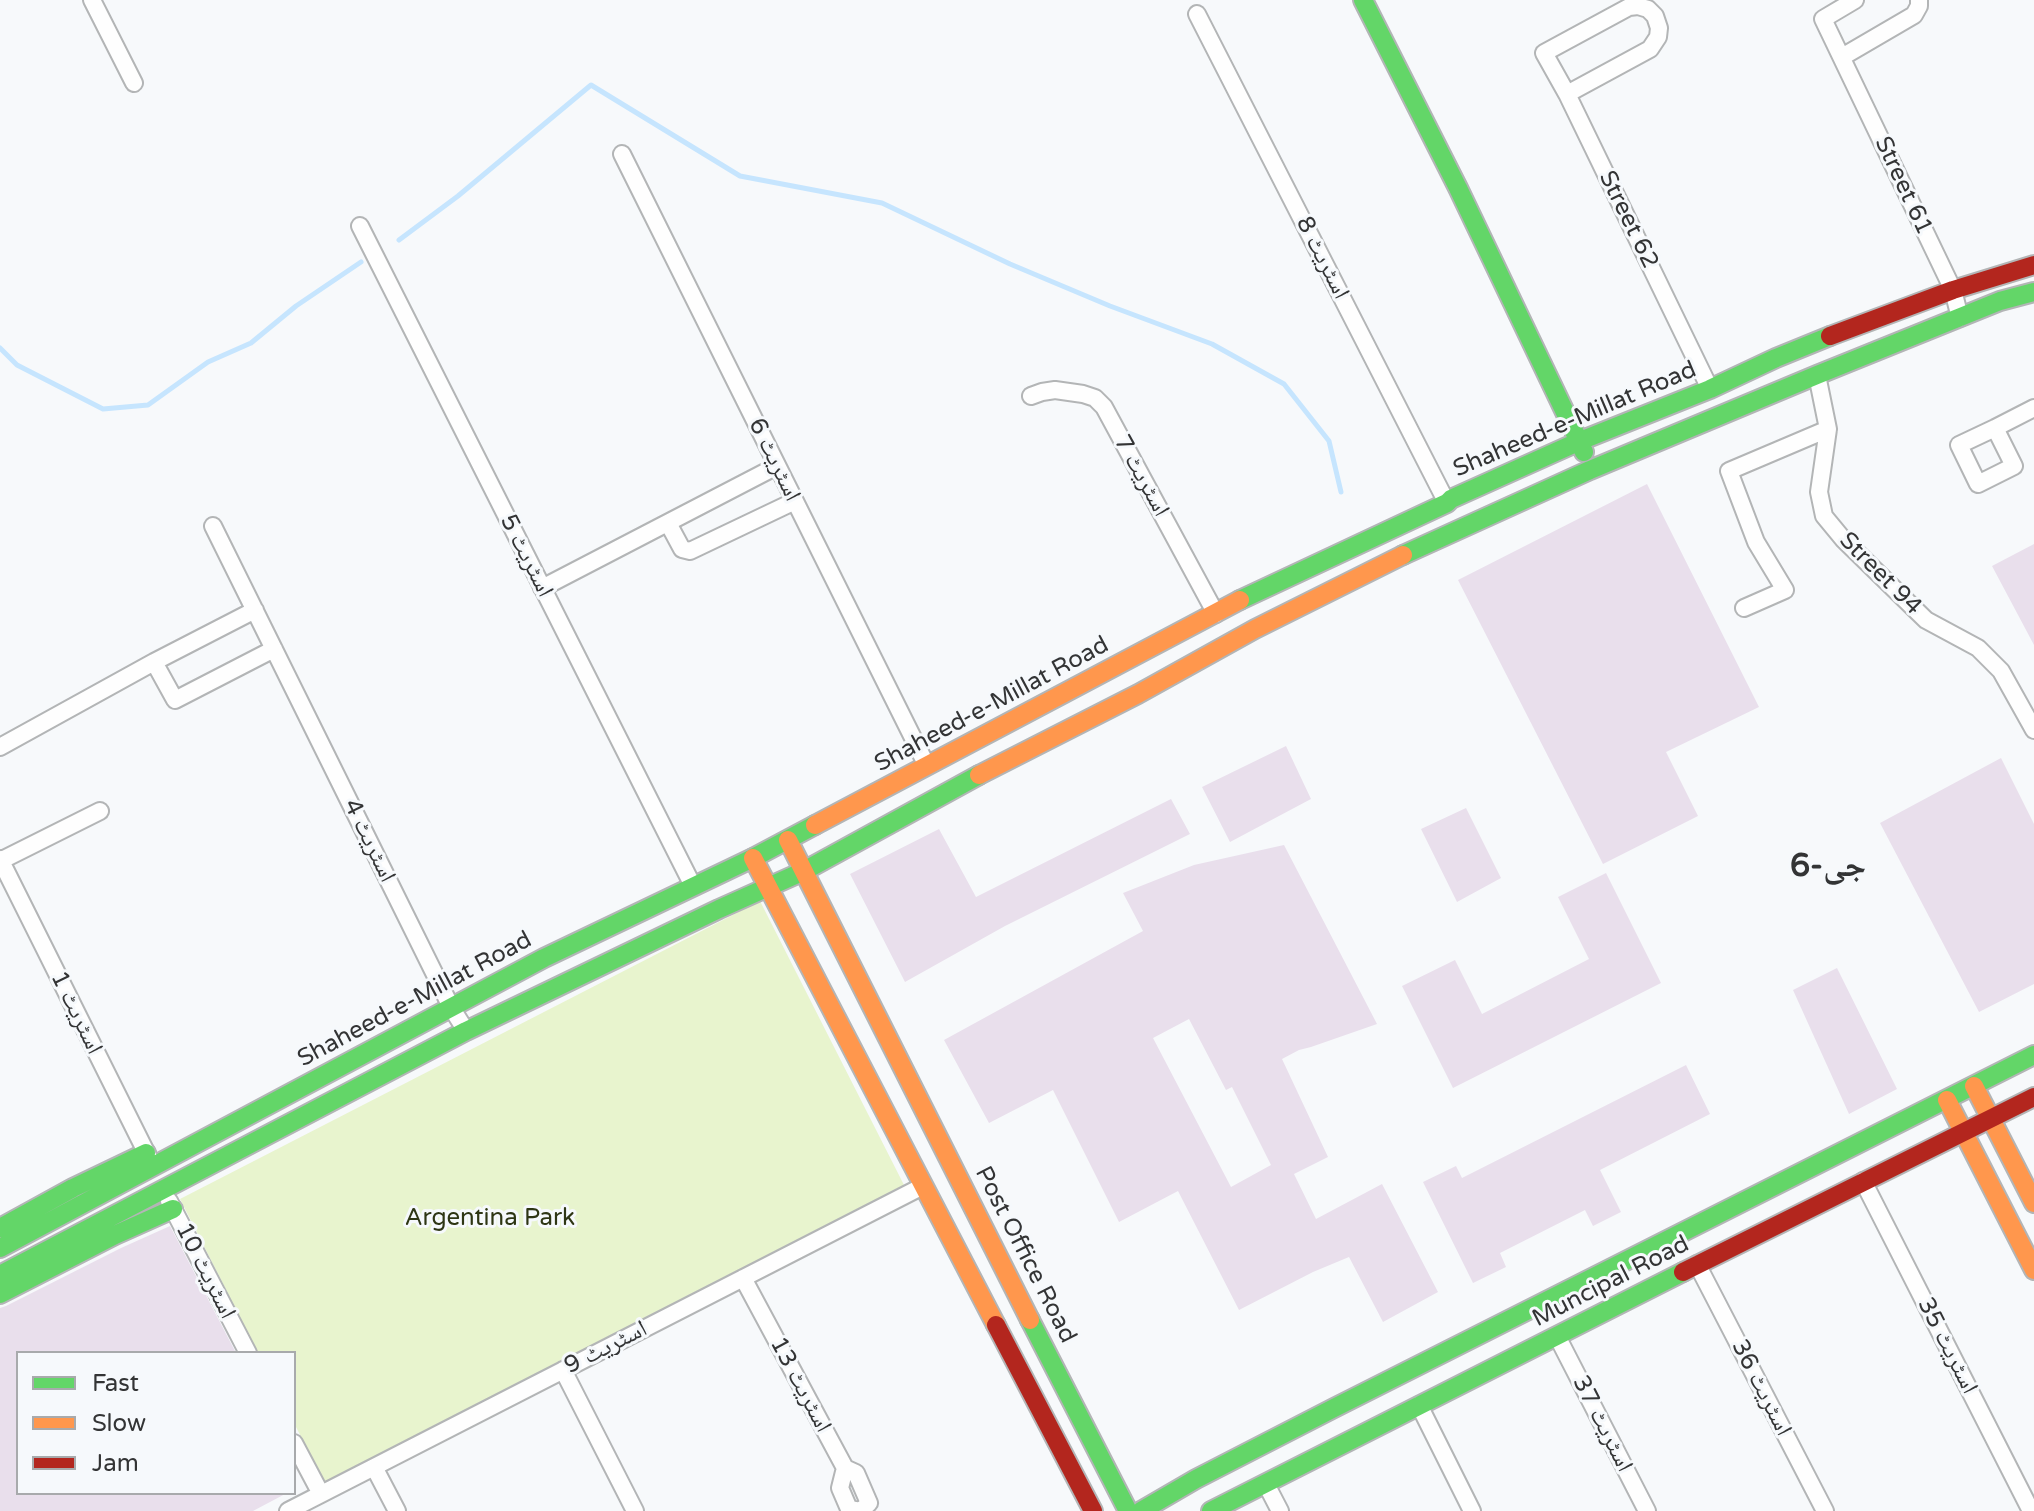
<!DOCTYPE html>
<html>
<head>
<meta charset="utf-8">
<style>
	body { margin:0 }
	#map { position:relative; width:2034px; height:1511px; overflow:hidden; background:#f7f9fb; font-family:"Varela Round",sans-serif }
	canvas { display:block }
	.legend { position:absolute; left:16px; top:1351px; width:280px; height:144px; box-sizing:border-box; background:#f6f9fc; border:2px solid #a8aaac; margin:0; padding:10px 14px; list-style:none; font-size:24px; color:#333435 }
	.legend li { display:flex; align-items:center; gap:16px; height:40px }
	.legend b { width:40px; border:2px solid #a8aaac }
</style>
</head>
<body>
<div id="map">
<canvas width="2034" height="1511"></canvas>
<ul class="legend">
<li><b style="height:10px;background:#63d668"></b>Fast</li>
<li><b style="height:10px;background:#ff974d"></b>Slow</li>
<li><b style="height:10px;background:#b3261e"></b>Jam</li>
</ul>
</div>
<script>
const g = document.querySelector('canvas').getContext('2d');
g.lineJoin = 'round';
function paint(path, color) { g.fillStyle = color; g.fill(path, 'evenodd'); }
const toPath = rows => new Path2D(rows.map(r => 'M' + r).join(''));
function stroke(path, color, width, dash) { g.strokeStyle = color; g.lineWidth = width; g.lineCap = dash ? 'butt' : 'round'; g.setLineDash(dash || []); g.stroke(path); }
function label(font, color, halo, rows, align = 'center') {
  g.font = font + ' "Varela Round","Noto Naskh Arabic",sans-serif'; g.lineWidth = 6; g.setLineDash([]); g.textBaseline = 'middle'; g.strokeStyle = halo; g.fillStyle = color; for (const [text, x, y, turn = 0] of rows) {
    g.save(); g.translate(x, y); g.rotate((+turn || 0) * Math.PI / 180); g.textAlign = isNaN(turn) ? turn : align; if (halo) g.strokeText(text, 0, 0); g.fillText(text, 0, 0); g.restore();
  }
}
const green = toPath([
	[760,901,904,1185,324,1482,294,1423,294,1353,258,1353,180,1199]
]);
const stream = toPath([
	[399,240,458,196,591,85,740,176,882,203,1010,264,1110,306,1212,344,1284,384,1329,441,1341,492],
	[0,348,17,365,103,409,148,405,208,362,251,343,296,306,361,262]
]);
const building = toPath([
	[1647,484,1759,707,1666,752,1698,816,1603,864,1458,580],
	[2034,544,2034,645,1992,566],
	[1286,746,1311,799,1230,842,1202,787],
	[2001,758,2034,824,2034,984,1979,1012,1880,823],
	[1171,799,1190,834,1005,926,905,982,850,874,939,829,976,897],
	[1466,808,1501,878,1457,902,1421,829],
	[1284,845,1377,1024,1311,1047,1299,1050,1282,1059,1328,1157,1294,1174,1316,1219,1382,1184,1438,1292,1383,1322,1349,1257,1313,1272,1239,1310,1178,1191,1119,1222,1053,1090,989,1123,944,1040,1143,931,1123,893,1194,865],
	[1189,1019,1226,1090,1232,1087,1271,1165,1231,1187,1153,1038],
	[1606,873,1661,983,1453,1088,1402,986,1455,960,1482,1014,1589,959,1558,897],
	[1837,968,1897,1089,1849,1114,1793,990],
	[1686,1065,1710,1114,1600,1170,1621,1212,1593,1226,1585,1210,1500,1253,1506,1267,1473,1283,1423,1182,1456,1166,1462,1178],
	[170,1226,236,1353,18,1353,18,1493,287,1493,253,1511,0,1511,0,1308,6,1306,121,1248]
]);
const street = toPath([
	[92,0,134,83],
	[1855,0,1823,19,1953,290,1960,318],
	[1197,14,1447,503],
	[1842,57,1914,15,1919,6,1919,0],
	[1567,94,1650,49,1658,37,1659,28,1655,16,1648,9,1638,6,1629,7,1544,53,1567,94,1710,389],
	[622,154,927,766],
	[360,226,693,886],
	[1817,375,1828,429,1819,492,1824,516,1843,539,1926,620,1978,648,2001,671,2034,730],
	[1031,396,1042,392,1055,390,1083,394,1095,398,1104,407,1216,614],
	[1995,428,2014,466,1978,484,1959,445,1995,428,2034,408],
	[668,523,682,549,690,551,795,501],
	[213,526,451,1007,466,1031],
	[542,588,777,466],
	[1744,608,1785,590,1756,542,1729,471,1828,429],
	[154,662,175,700,274,649],
	[0,747,154,662,255,610],
	[0,859,151,1162],
	[0,861,100,811],
	[1863,1181,2031,1511],
	[169,1201,248,1353],
	[1697,1264,1825,1511],
	[743,1278,845,1468,856,1473,869,1503,861,1511,849,1509,840,1488,845,1468],
	[1557,1336,1647,1511],
	[563,1370,635,1511],
	[1419,1405,1472,1511],
	[294,1443,321,1494],
	[374,1467,397,1511],
	[1266,1484,1280,1511],
	[288,1511,923,1186]
]);
const fast = toPath([
	[1363,0,1458,188,1584,452],
	[1403,555,1590,470,1817,375,2000,301,2034,292],
	[1240,600,1447,503,1451,499,1580,441,1710,389,1776,358,1830,336],
	[0,1228,73,1188,146,1153],
	[0,1248,544,958,753,858,815,825],
	[0,1275,466,1031,719,909,804,871,979,775],
	[0,1294,115,1235,173,1209],
	[1030,1320,1128,1511],
	[1141,1511,1196,1479,1334,1408,2034,1055],
	[1211,1511,1683,1272]
]);
const slow = toPath([
	[979,775,1138,694,1255,629,1403,555],
	[815,825,1240,600],
	[788,840,1030,1320],
	[753,858,996,1325],
	[1974,1086,2034,1203],
	[1947,1100,2034,1270]
]);
const jam = toPath([
	[1830,336,1953,290,2034,265],
	[1683,1272,2034,1097],
	[996,1325,1093,1511]
]);
const streetNames = [
	["Street 61",1903,186,65],
	["Street 62",1628,220,64],
	["اسٹریٹ 8",1322,258,63],
	["Shaheed-e-Millat Road",1575,420,-23],
	["اسٹریٹ 6",774,460,64],
	["اسٹریٹ 7",1141,476,61],
	["اسٹریٹ 5",526,556,63],
	["Street 94",1880,574,45],
	["Shaheed-e-Millat Road",992,705,-28],
	["اسٹریٹ 4",369,841,64],
	["Shaheed-e-Millat Road",415,1000,-28],
	["اسٹریٹ 1",76,1013,64],
	["Post Office Road",1025,1255,63],
	["اسٹریٹ 10",205,1271,63],
	["Muncipal Road",1611,1282,-27],
	["اسٹریٹ 35",1947,1346,63],
	["اسٹریٹ 9",606,1348,-27],
	["اسٹریٹ 13",800,1385,62],
	["اسٹریٹ 36",1761,1388,63],
	["اسٹریٹ 37",1602,1424,63]
];
const parkNames = [
	["Argentina Park",490,1219]
];
const districtNames = [
	["جی-6",1828,868]
];
paint(green, '#e8f4ce');
stroke(stream, '#c6e5fe', 5);
paint(building, '#e9dfec');
stroke(street, '#b3b5b6', 20);
stroke(fast, '#b3b5b6', 22);
stroke(slow, '#b3b5b6', 22);
stroke(jam, '#b3b5b6', 22);
stroke(street, '#fefefe', 16);
stroke(fast, '#63d668', 18);
stroke(slow, '#ff974d', 18);
stroke(jam, '#b3261e', 18);
label('24px', '#333435', '#f6f9fc', streetNames);
label('24px', '#2e3614', '#f6f9fc', parkNames);
label('bold 32px', '#333435', '#f6f9fc', districtNames);
</script>
</body>
</html>
